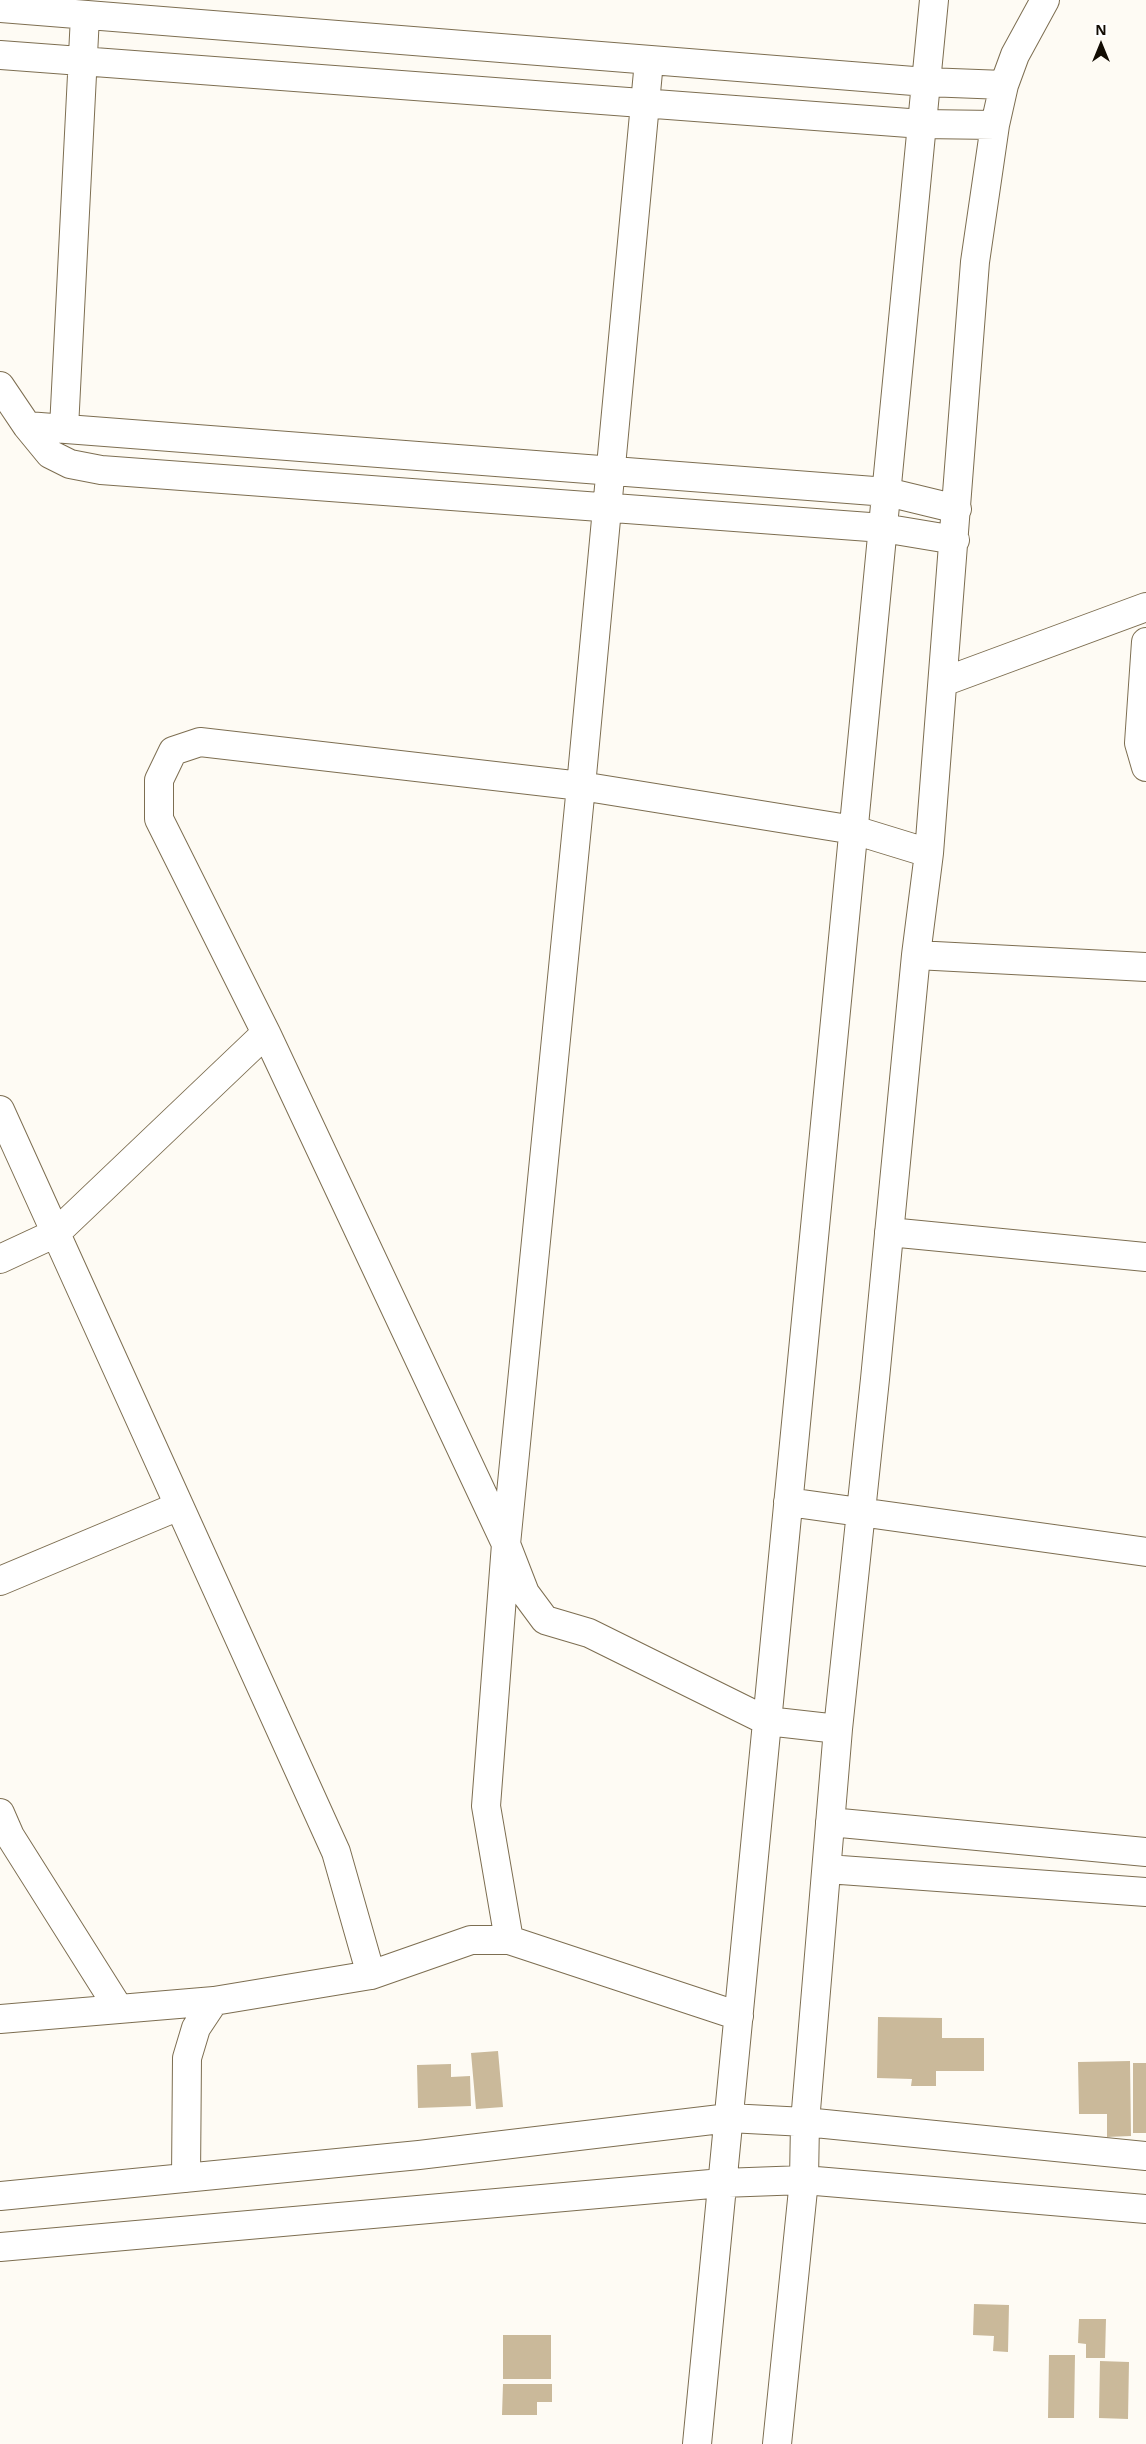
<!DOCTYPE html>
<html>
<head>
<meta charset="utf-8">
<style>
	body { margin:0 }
	#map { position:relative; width:1146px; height:2444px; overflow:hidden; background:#fefbf4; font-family:"Noto Sans",sans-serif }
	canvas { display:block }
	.north { position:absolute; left:1076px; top:20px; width:50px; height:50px; -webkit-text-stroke:4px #fff; paint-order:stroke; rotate:0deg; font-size:14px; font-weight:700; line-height:20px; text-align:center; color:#120c03 }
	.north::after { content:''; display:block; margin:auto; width:18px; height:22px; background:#120c03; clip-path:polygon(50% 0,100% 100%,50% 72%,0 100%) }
</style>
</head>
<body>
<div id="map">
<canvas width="1146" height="2444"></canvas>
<div class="north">N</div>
</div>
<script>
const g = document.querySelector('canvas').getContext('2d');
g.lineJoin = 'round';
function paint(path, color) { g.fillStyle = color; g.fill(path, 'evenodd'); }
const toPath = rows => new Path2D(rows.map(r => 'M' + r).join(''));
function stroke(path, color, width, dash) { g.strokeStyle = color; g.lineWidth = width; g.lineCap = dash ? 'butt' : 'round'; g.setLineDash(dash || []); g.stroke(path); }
const building = toPath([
	[878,2017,942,2018,942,2038,984,2038,984,2071,936,2071,936,2086,911,2086,912,2079,877,2078],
	[498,2051,503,2107,476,2109,471,2053],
	[1130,2061,1131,2136,1107,2137,1107,2114,1079,2114,1078,2062],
	[1133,2063,1146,2063,1146,2133,1133,2133],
	[451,2064,451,2077,470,2076,471,2106,418,2108,417,2065],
	[974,2304,1009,2305,1008,2352,993,2351,994,2336,973,2335],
	[1079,2319,1106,2319,1105,2358,1086,2358,1086,2344,1078,2343],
	[503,2335,551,2335,551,2379,503,2379],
	[1049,2355,1075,2355,1074,2418,1048,2418],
	[1100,2361,1129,2362,1128,2419,1099,2418],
	[503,2384,552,2384,552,2402,537,2402,537,2415,502,2415]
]);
const minor = toPath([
	[0,8,926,82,1004,85],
	[0,55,922,124,995,125],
	[0,386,27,426,50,454,70,464,101,470,883,528,955,540],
	[27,426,887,492,957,509],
	[64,428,85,16],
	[1146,642,1139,743,1146,767],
	[943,682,1146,607],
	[916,955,1146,967],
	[0,1110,336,1852,371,1975],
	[889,1232,1146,1257],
	[0,1259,56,1233,266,1033],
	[788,1502,1146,1552],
	[0,1581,179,1506],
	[838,1729,767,1721,589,1633,545,1620,525,1593,506,1544,266,1033,159,819,159,780,173,751,200,742,581,786,854,830,929,853],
	[0,1813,10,1836,119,2009],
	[830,1822,1146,1852],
	[827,1869,1146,1892],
	[509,1940,486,1806,506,1544,581,786,649,61],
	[0,2019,214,2001,371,1975,471,1940,509,1940,739,2016],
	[186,2178,187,2058,196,2028,214,2001],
	[0,2196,419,2155,729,2118,805,2122,1146,2156],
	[0,2247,722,2183,804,2180,1146,2209],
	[697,2444,934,0],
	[777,2444,804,2180,805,2122,838,1729,875,1379,916,955,929,853,975,262,995,125,1004,85,1015,55,1045,0]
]);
paint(building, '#cab99a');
stroke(minor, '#7d6e51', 30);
stroke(minor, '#fff', 28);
</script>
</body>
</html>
